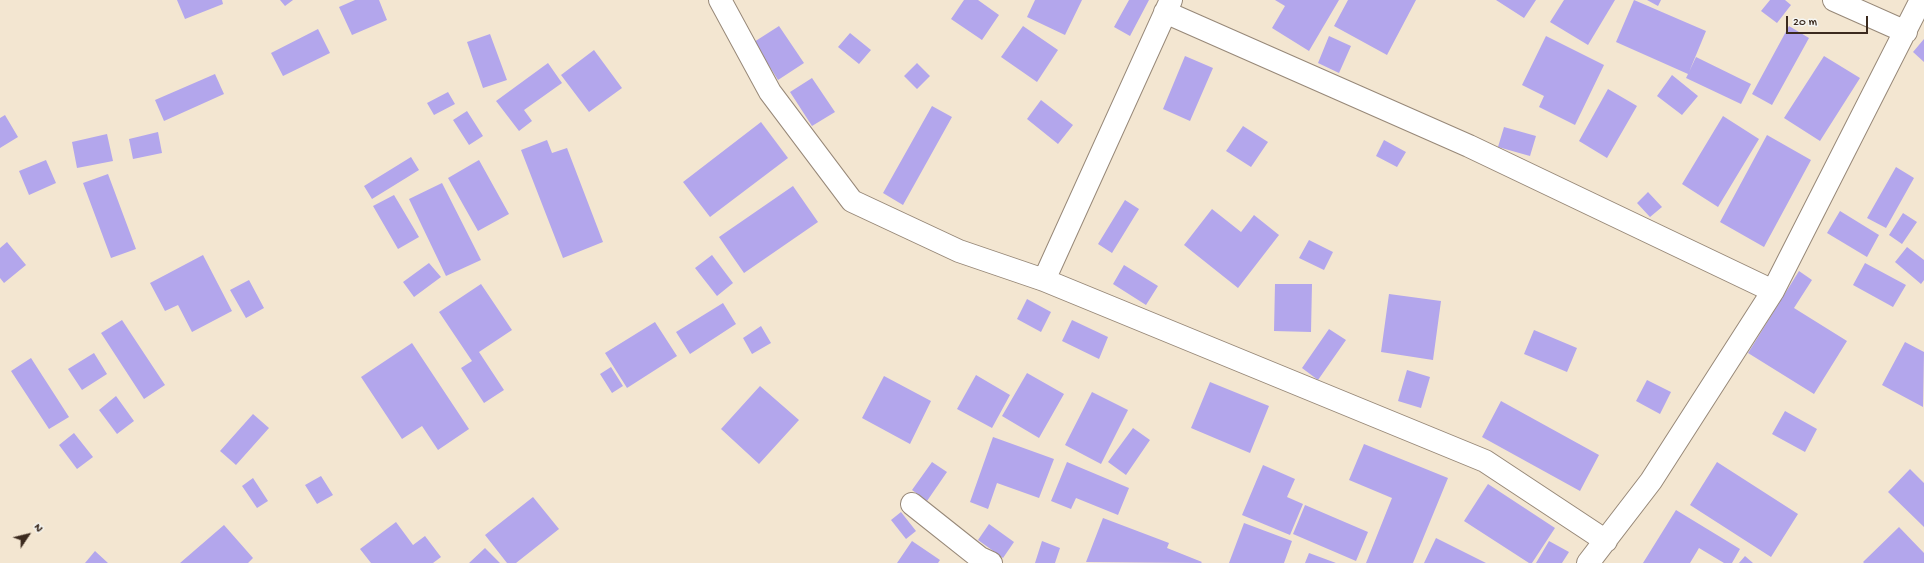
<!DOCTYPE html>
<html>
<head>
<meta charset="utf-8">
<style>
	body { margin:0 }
	#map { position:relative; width:1924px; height:563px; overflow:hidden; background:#f3e6d1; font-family:"Gochi Hand",sans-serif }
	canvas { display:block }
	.north { position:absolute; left:8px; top:515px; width:40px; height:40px; -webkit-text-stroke:3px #f6f6f2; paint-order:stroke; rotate:55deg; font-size:11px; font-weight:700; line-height:16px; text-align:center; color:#3b2a1e }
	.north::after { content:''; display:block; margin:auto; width:14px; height:18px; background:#3b2a1e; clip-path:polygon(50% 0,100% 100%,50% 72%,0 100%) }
	.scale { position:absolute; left:1786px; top:16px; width:82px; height:18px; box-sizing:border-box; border:2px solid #3b2a1e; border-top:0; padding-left:5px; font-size:12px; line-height:14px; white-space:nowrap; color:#3b2a1e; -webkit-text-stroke:3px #f6f6f2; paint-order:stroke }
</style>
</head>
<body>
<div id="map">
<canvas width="1924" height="563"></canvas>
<div class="north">N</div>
<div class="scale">20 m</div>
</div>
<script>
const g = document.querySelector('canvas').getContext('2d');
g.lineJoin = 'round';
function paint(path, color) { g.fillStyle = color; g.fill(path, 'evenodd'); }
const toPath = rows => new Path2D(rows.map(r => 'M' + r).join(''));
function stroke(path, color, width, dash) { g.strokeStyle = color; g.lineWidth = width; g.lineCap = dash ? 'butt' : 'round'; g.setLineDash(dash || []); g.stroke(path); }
const building = toPath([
	[177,0,222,0,223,4,185,19],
	[280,0,293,0,285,6],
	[355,0,379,0,387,20,352,35,339,7],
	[964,0,978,0,999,15,982,40,951,19],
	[1035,0,1082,0,1065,35,1027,17],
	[1129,0,1149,0,1130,36,1114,27],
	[1275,0,1339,0,1309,51,1272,28,1285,6],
	[1348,0,1416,0,1387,55,1334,26],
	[1496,0,1536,0,1524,18],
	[1564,0,1615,0,1588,45,1550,22],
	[1634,0,1706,31,1689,72,1696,57,1751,84,1741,104,1686,78,1688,74,1616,42],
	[1647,0,1661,0,1658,6],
	[1770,0,1785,0,1791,5,1777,23,1761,11],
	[779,26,804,63,778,80,754,42],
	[1023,26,1058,50,1037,82,1001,57],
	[1789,26,1809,38,1772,105,1752,94],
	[318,29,330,53,283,76,271,53],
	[850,33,871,50,859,64,838,47],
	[490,34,507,80,483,88,467,42],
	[1329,36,1351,46,1339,73,1318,63],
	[1546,36,1604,65,1575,125,1539,107,1544,96,1522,85],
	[1924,39,1924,62,1913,52],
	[594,50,622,88,589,112,561,75],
	[1185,56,1213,68,1190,121,1163,109],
	[1824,56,1860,78,1820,141,1784,118],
	[548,63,562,83,524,110,532,121,519,131,496,101],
	[917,63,930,76,917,89,904,76],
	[215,74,224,94,164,121,155,100],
	[1672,75,1698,96,1682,115,1657,96],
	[812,78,835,112,812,126,790,92],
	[1608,89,1637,106,1607,158,1579,141],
	[448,92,455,104,434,115,427,103],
	[1041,100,1073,125,1058,144,1027,119],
	[932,106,952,117,903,205,883,193],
	[467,111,483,136,469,145,453,120],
	[5,115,18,137,0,148,0,118],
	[1723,116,1759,139,1718,207,1682,184],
	[761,122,788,158,710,217,683,182],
	[1243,126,1268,142,1251,167,1226,151],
	[1504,127,1536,136,1530,156,1498,147],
	[158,132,162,153,133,159,129,139],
	[107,134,113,161,77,168,72,142],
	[1767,135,1811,160,1764,247,1720,222],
	[547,140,552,153,567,148,603,242,563,258,521,150],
	[1384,140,1406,152,1397,167,1376,156],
	[411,157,419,170,372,199,364,186],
	[46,160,56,183,29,195,19,171],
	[479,160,509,214,478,231,448,178],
	[1896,167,1914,178,1886,228,1867,218],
	[108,174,136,249,111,258,83,183],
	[442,183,481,260,446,276,409,199],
	[793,186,818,222,744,273,719,237],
	[1648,192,1662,207,1650,217,1637,203],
	[394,195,419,237,398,249,373,206],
	[1125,200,1139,209,1112,253,1098,244],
	[1212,209,1241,232,1254,215,1279,235,1238,288,1184,245],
	[1840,211,1879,235,1867,257,1827,233],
	[1903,213,1917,222,1902,244,1889,235],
	[1309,240,1333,252,1324,270,1299,258],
	[7,242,26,265,4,283,0,278,0,248],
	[1907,247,1924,260,1924,280,1921,284,1895,262],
	[203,255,232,311,192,332,178,305,165,311,150,283],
	[712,255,733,283,717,296,695,268],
	[429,263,441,277,414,297,403,282],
	[1865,263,1906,285,1893,307,1853,285],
	[1124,265,1158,286,1146,305,1113,284],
	[1799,271,1812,280,1794,308,1847,341,1814,394,1748,353],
	[249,280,264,308,246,318,230,290],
	[481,284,512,330,479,352,504,390,484,403,461,368,472,361,439,312],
	[1275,284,1312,284,1311,332,1274,331],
	[1389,294,1441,301,1433,360,1381,352],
	[1027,299,1051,312,1041,332,1017,319],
	[723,303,736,324,690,354,676,332],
	[122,320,165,385,144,399,101,333],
	[1072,320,1108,337,1099,359,1062,341],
	[655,322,677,356,627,388,605,353],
	[761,326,771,343,752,354,743,338],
	[1329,329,1346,340,1318,380,1302,368],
	[1534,330,1577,348,1567,372,1524,354],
	[1905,342,1924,352,1923,407,1882,385],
	[412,343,469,429,438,450,422,426,402,439,361,377],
	[94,353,107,374,82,390,68,369],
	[31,358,69,417,49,429,11,371],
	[611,367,623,386,612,393,600,374],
	[1407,370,1430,377,1421,408,1398,401],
	[1027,373,1064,394,1039,438,1002,416],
	[976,375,1010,395,992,428,957,409],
	[884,376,931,401,910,444,862,418],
	[1647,380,1671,392,1660,414,1636,401],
	[1210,382,1269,406,1250,453,1191,428],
	[760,386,799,420,759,464,721,429],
	[1092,392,1128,410,1101,464,1065,445],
	[116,396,134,421,117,434,99,410],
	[1501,401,1599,455,1580,491,1482,437],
	[1785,411,1817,429,1805,452,1772,434],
	[253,414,269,428,236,465,220,451],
	[1133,428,1150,440,1126,475,1108,462],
	[74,433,93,457,77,469,59,445],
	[993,437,1054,459,1039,498,997,483,988,509,970,502],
	[1364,444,1448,478,1413,563,1366,563,1392,498,1349,480],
	[932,462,947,472,927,501,912,490],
	[1067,462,1129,488,1118,515,1076,498,1071,509,1051,501],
	[1717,462,1798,514,1771,557,1690,505],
	[1263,465,1295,479,1287,497,1303,504,1290,535,1242,515],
	[1910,469,1924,483,1924,527,1888,492],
	[321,476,333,495,317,504,305,485],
	[253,478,268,501,257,508,242,486],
	[1488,484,1555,528,1532,563,1529,563,1464,521],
	[533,497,559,529,516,563,507,563,485,535],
	[1305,505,1368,532,1356,561,1293,534],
	[1676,510,1740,549,1732,563,1724,563,1699,548,1690,563,1643,563],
	[901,512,916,531,906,539,891,520],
	[1103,518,1169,543,1167,548,1202,562,1201,563,1086,562],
	[396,522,413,545,425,536,441,557,433,563,371,563,360,549],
	[1244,523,1292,541,1284,563,1229,563],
	[989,524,1014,542,1003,558,978,540],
	[224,525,253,558,248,563,180,563],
	[1899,527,1924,553,1924,563,1864,563,1863,562],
	[1436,538,1486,563,1424,563],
	[912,541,940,560,938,563,897,563],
	[1042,541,1060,548,1055,563,1035,563],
	[1549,541,1569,552,1562,563,1536,563],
	[485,548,500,563,469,563],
	[95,551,108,563,85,563],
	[1309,553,1336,563,1305,563],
	[1745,556,1753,563,1739,563]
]);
const minor = toPath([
	[720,0,770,92,852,201,959,251,1044,280,1485,461,1606,541],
	[1834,0,1906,32],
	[1165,12,1469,146,1773,291],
	[1044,280,1171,0],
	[912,504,980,558,991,563],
	[1588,563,1651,481,1773,291,1921,0]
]);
paint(building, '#b3a6ec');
stroke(minor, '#978878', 24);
stroke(minor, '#fff', 22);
</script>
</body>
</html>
